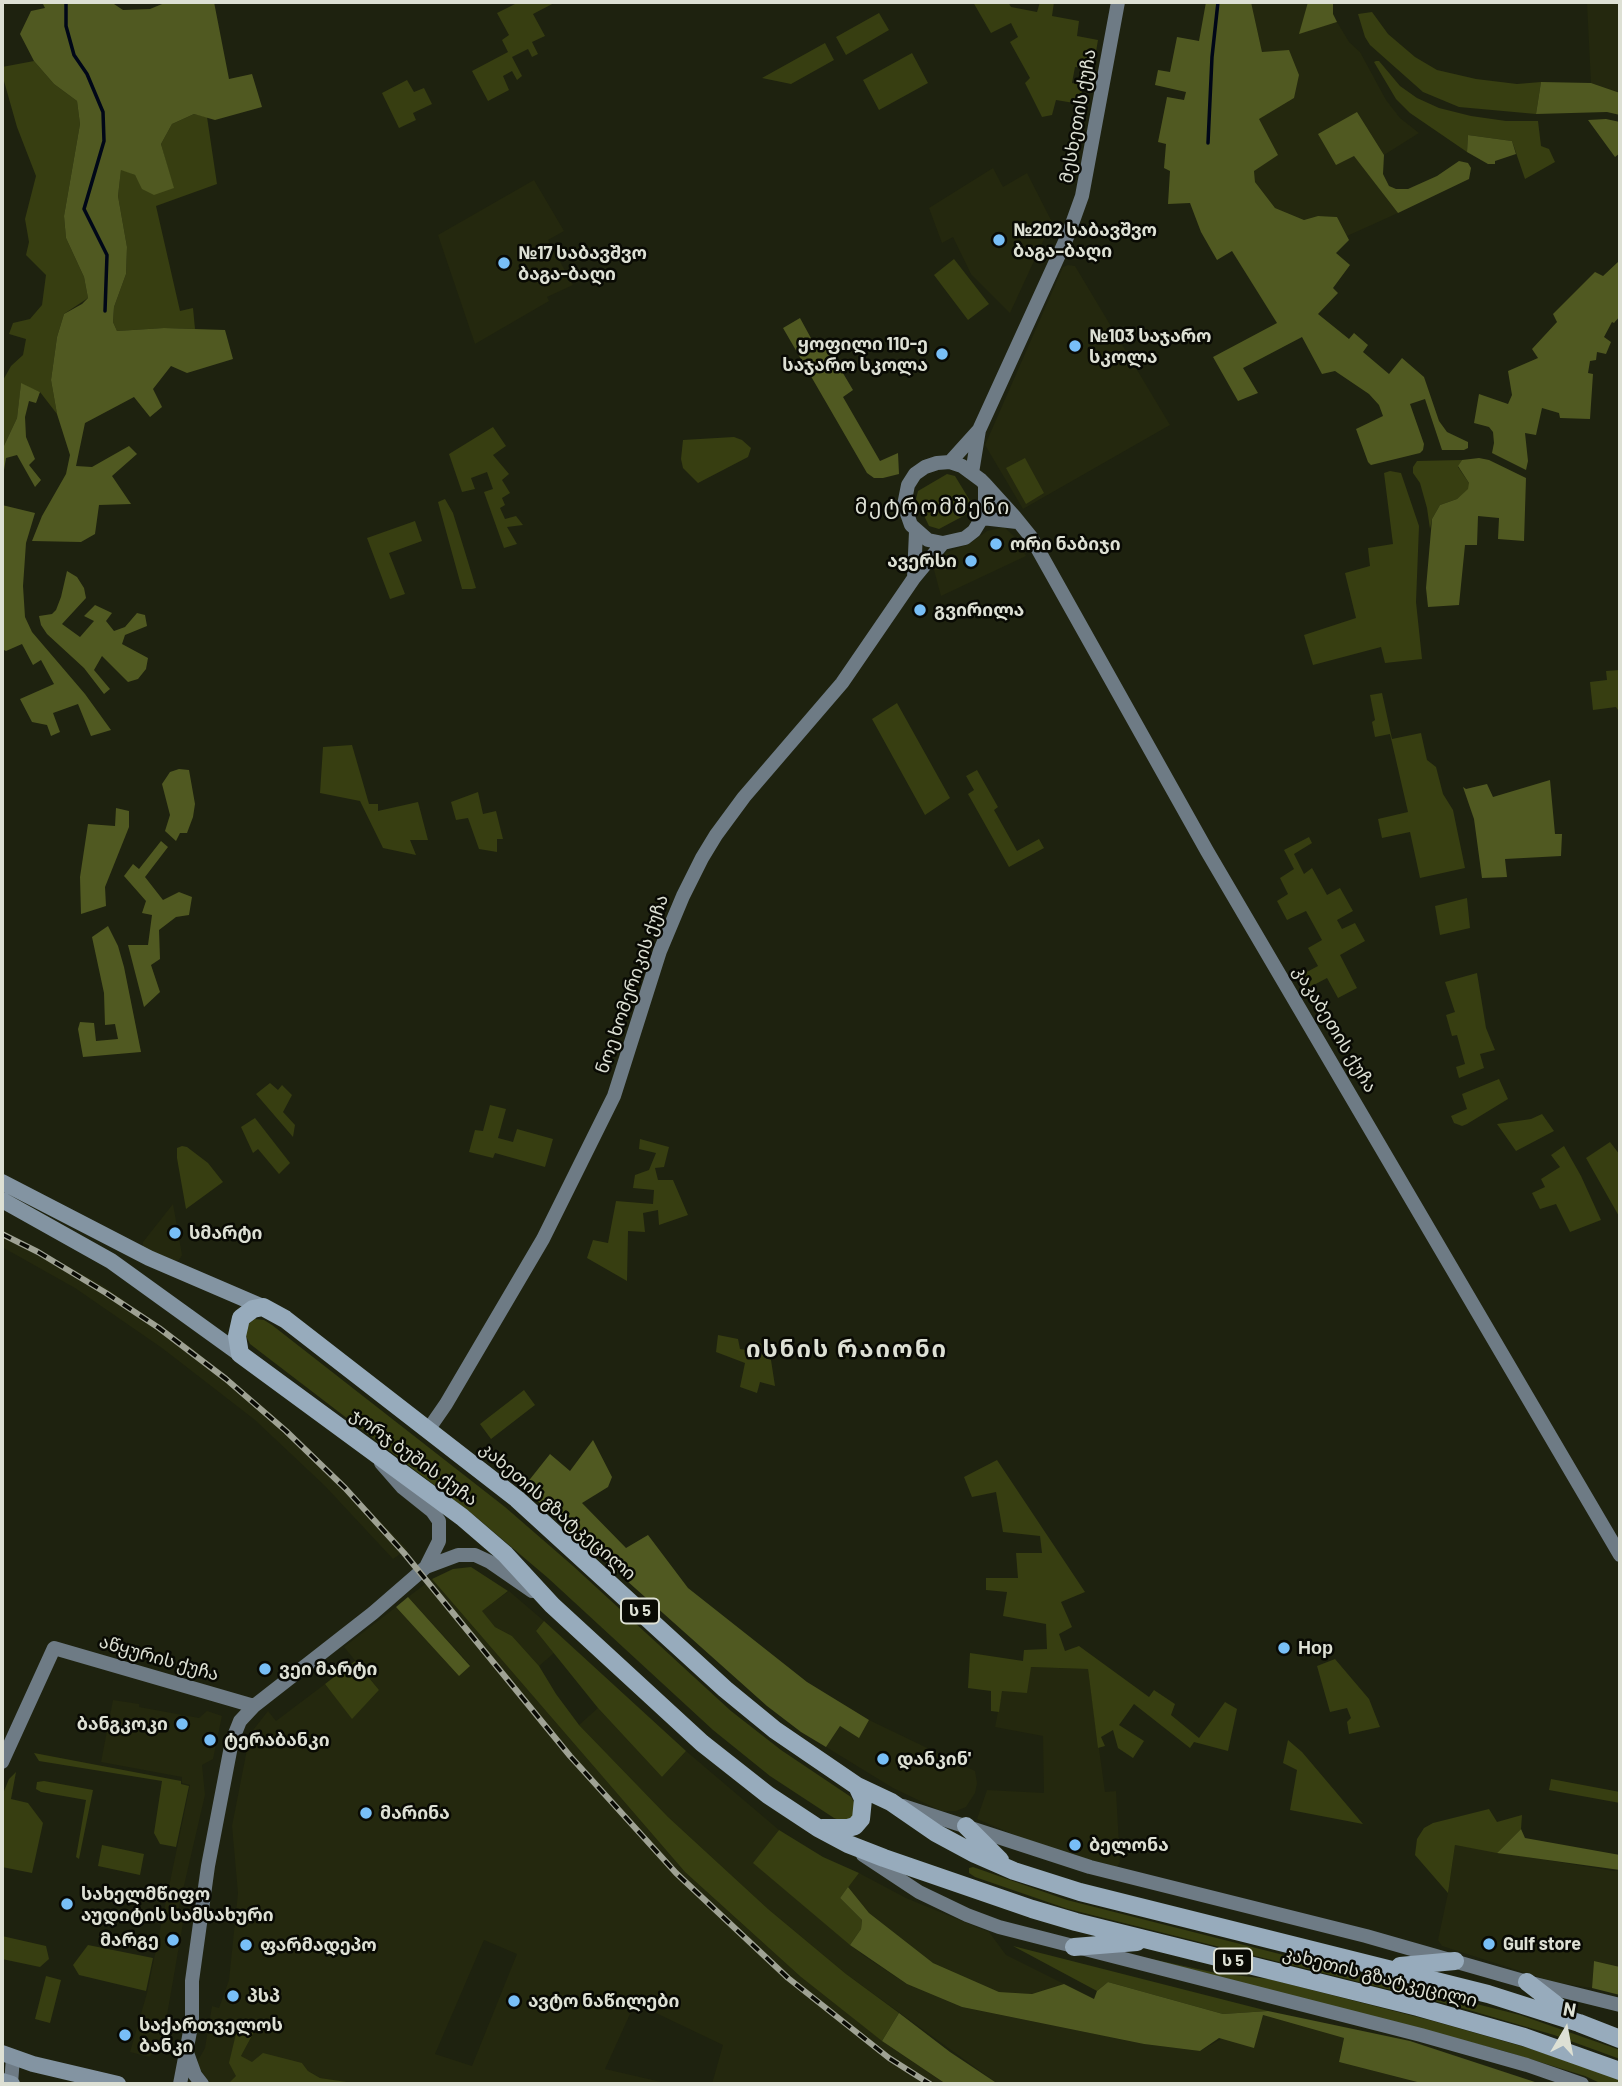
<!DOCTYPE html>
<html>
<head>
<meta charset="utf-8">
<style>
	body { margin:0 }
	#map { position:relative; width:1622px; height:2086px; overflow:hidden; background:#1e220f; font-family:Barlow,sans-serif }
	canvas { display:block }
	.frame { position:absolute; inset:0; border:4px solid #dde0d4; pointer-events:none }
	.north { position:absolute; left:1531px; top:1995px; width:70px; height:70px; -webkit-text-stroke:5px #090a04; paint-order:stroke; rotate:10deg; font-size:19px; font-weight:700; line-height:28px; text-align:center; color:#dde0d4 }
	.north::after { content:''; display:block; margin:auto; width:24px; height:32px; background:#dde0d4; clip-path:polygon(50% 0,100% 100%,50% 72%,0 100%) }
</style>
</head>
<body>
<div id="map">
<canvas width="1622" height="2086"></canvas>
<div class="frame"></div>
<div class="north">N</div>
</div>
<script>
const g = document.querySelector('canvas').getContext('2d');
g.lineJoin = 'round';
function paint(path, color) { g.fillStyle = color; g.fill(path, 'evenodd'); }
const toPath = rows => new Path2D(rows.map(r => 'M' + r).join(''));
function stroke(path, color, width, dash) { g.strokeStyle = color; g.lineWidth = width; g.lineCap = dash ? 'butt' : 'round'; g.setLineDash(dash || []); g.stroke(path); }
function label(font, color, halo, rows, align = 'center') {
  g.font = font + ' Barlow,"Noto Sans Georgian",sans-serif'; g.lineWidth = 5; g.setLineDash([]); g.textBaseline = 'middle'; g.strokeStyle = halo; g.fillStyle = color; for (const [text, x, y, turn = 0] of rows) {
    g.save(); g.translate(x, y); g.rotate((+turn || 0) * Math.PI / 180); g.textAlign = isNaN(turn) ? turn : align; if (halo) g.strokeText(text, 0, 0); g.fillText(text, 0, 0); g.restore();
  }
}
const built = toPath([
	[1251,2,1308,2,1300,33,1337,22,1349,42,1360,52,1386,100,1400,118,1419,133,1384,155,1357,112,1354,155,1398,213,1347,236,1337,217,1318,216,1304,220,1275,208,1255,182,1254,171,1258,119,1294,98,1262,52],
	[1620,2,1620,93,1591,83,1587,3],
	[993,168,1003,187,1027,173,1052,222,1010,313,971,274,953,237,942,243,929,208],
	[534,180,564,231,548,240,573,285,547,297,549,301,475,344,438,235],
	[1068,265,1075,266,1170,425,1023,509,985,445,1063,267],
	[1004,527,1016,538,1026,556,941,596,934,570,938,559,947,552,969,544,987,531],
	[173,1204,182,1255,179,1260,174,1261,147,1249,143,1246,143,1242],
	[2,1230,102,1285,192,1348,272,1414,327,1466,407,1549,393,1559,325,1486,255,1420,162,1348,75,1288,2,1247],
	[432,1579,685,1872,801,1977,888,2045,946,2084,712,2084,723,2045,635,2003,605,2069,670,2084,344,2082,320,2078,308,2071,302,2063,252,2063,241,2056,255,2030,239,2021,236,2077,231,2082,240,2084,211,2084,196,2064,205,2048,212,2006,219,2008,229,1980,238,1893,232,1826,250,1734,268,1711,276,1721,325,1684,352,1718,379,1690,344,1647,396,1607,459,1676,470,1665,408,1597],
	[484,1940,517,1954,472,2066,435,2054],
	[509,1591,544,1621,536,1631,554,1653,539,1666,512,1636,495,1627,481,1611],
	[1031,1667,1088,1669,1105,1792,1116,1791,1120,1862,1117,1867,1048,1849,977,1819,987,1790,1044,1793,1043,1736,995,1727,1002,1691],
	[113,1700,139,1704,139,1707,199,1718,207,1711,222,1716,213,1759,202,1765,205,1795,176,1920,183,1923,166,2021,159,2049,149,2057,130,2052,147,1993,190,1785,182,1783,182,1777,101,1762],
	[598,1708,662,1777,686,1751,779,1830,754,1863,863,1955,907,1984,962,2007,1144,2044,1200,2051,1263,2015,1344,2038,1339,2062,1425,2084,998,2084,846,1974,768,1909,668,1817,579,1725],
	[869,1720,975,1771,977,1783,975,1793,966,1807,956,1811,941,1811,893,1788,826,1747,840,1726,859,1737],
	[1455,1845,1614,1871,1620,1870,1620,1967,1594,1961,1592,1988,1554,1982,1442,1946,1438,1940,1448,1893],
	[859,1873,906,1898,989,1932,1006,1955,1064,1984,1032,1994,999,1992,933,1963,869,1913,848,1887]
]);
const green = toPath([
	[519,2,556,2,533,14,545,36,532,42,538,54,532,57,528,49,512,57,522,76,517,80,512,71,503,76,509,90,488,101,472,71,508,52,502,40,509,35,497,13],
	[973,2,1008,2,1011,7,1037,12,1040,2,1054,2,1052,16,1079,21,1077,36,1098,40,1093,69,1075,67,1072,83,1083,85,1080,104,1056,100,1052,115,1042,117,1025,83,1030,78,1010,42,1018,37,1011,23,991,33],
	[1372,12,1388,34,1415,57,1437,70,1476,79,1517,84,1541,82,1536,114,1459,107,1423,92,1370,45,1365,37,1358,14],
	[879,13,889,30,846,55,836,37],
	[825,43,834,60,791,84,762,78],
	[912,53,928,83,879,110,863,80],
	[34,61,54,84,77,101,80,124,64,216,66,238,84,277,88,298,64,314,57,337,51,380,57,414,40,392,21,384,17,418,2,450,2,382,11,366,23,355,26,339,9,334,13,323,30,319,42,305,46,275,26,255,29,242,25,219,36,176,17,127,2,74,2,67],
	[1376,61,1379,61,1400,86,1417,98,1439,108,1471,116,1506,121,1538,121,1541,146,1549,149,1555,162,1525,179,1512,141,1468,135,1467,152,1410,113,1396,99,1374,62],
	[407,80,414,92,424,88,432,104,413,113,416,120,399,128,382,93],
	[194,114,207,117,217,184,156,206,180,311,193,308,195,329,164,328,117,331,113,322,114,307,126,274,127,247,118,196,121,169,135,175,143,189,173,188,161,144,172,124],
	[954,259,989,304,968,320,934,275],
	[493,427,506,446,493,455,509,474,502,480,510,493,502,498,505,505,500,508,505,519,516,516,523,525,507,527,517,544,504,548,484,492,493,489,487,472,471,478,475,489,462,492,449,454],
	[734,437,742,440,751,448,748,457,698,483,683,468,681,459,683,440],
	[1025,458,1044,493,1026,504,1006,468],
	[1462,460,1458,467,1469,483,1469,489,1457,499,1440,505,1432,519,1430,529,1427,508,1420,483,1413,473,1413,467,1417,461],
	[1390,471,1401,473,1419,526,1416,602,1422,659,1385,663,1381,647,1313,665,1304,635,1356,618,1345,573,1370,566,1368,548,1393,544,1384,473],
	[947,474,955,476,972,504,969,513,939,529,929,526,916,499,918,491],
	[445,499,453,513,476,588,472,589,462,589,438,502],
	[415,521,422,541,389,553,405,594,390,599,367,538],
	[1620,670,1620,713,1616,707,1593,710,1590,682,1607,680,1606,671],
	[1382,693,1392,739,1421,733,1427,760,1436,767,1443,794,1453,810,1465,868,1420,878,1410,832,1382,838,1378,819,1408,812,1390,734,1375,737,1372,722,1375,720,1370,695],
	[897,703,950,798,925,815,872,719],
	[352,745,369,804,378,804,378,811,418,802,428,840,410,840,416,855,383,848,360,801,320,793,323,747],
	[977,770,998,807,994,810,1017,851,1039,839,1044,848,1009,867,968,794,974,790,966,776],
	[478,792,483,814,496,811,503,839,497,839,497,852,479,849,468,818,456,820,451,802],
	[1309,837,1312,843,1294,854,1304,874,1312,868,1327,895,1340,888,1353,911,1337,920,1342,929,1355,923,1365,941,1340,955,1357,988,1338,998,1327,978,1310,987,1303,974,1318,966,1308,948,1322,940,1306,911,1287,920,1277,901,1288,894,1280,878,1294,869,1284,850],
	[1467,898,1470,928,1440,935,1435,906],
	[1477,973,1486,1028,1495,1050,1480,1054,1484,1068,1459,1078,1456,1067,1465,1064,1457,1035,1452,1036,1446,1015,1455,1012,1445,982],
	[1499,1079,1508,1099,1467,1124,1462,1126,1454,1123,1451,1116,1467,1109,1462,1094],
	[270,1083,278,1090,282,1085,292,1095,283,1112,295,1125,293,1137,256,1094],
	[490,1105,506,1109,498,1138,513,1142,517,1129,553,1139,545,1167,495,1153,493,1158,469,1152,475,1130,483,1131],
	[1542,1114,1554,1131,1516,1151,1497,1124,1531,1119],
	[255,1118,290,1163,279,1174,258,1149,253,1153,241,1127],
	[640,1139,669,1147,664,1167,655,1168,658,1180,673,1180,688,1215,659,1225,658,1210,643,1213,645,1232,628,1231,627,1281,587,1258,593,1240,608,1243,616,1201,653,1204,654,1190,633,1188,635,1175,649,1170,656,1153,639,1149],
	[1610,1142,1620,1155,1620,1218,1586,1158],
	[182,1146,187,1147,208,1163,223,1182,186,1209,177,1158,177,1148],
	[1564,1146,1581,1176,1601,1220,1570,1232,1556,1204,1540,1209,1532,1193,1545,1187,1541,1179,1560,1167,1551,1155],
	[255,1319,264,1320,272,1325,505,1507,573,1566,731,1711,781,1750,851,1797,855,1804,855,1812,851,1818,842,1821,834,1818,770,1776,713,1730,548,1578,476,1517,250,1344,245,1334,248,1324],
	[718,1335,738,1339,740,1349,753,1351,755,1341,769,1347,775,1386,760,1382,757,1393,740,1387,745,1363,716,1352],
	[524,1390,535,1405,491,1439,480,1424],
	[997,1460,1085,1592,1061,1602,1072,1627,1059,1634,1065,1651,1079,1646,1149,1697,1154,1690,1175,1704,1171,1715,1199,1738,1225,1702,1237,1709,1228,1751,1194,1742,1190,1748,1134,1704,1119,1725,1144,1741,1133,1758,1118,1748,1113,1730,1101,1737,1105,1746,1098,1748,1088,1669,1031,1667,1027,1693,1002,1691,999,1712,991,1711,991,1691,968,1688,970,1653,1023,1661,1024,1650,1047,1649,1046,1624,1003,1616,1007,1592,986,1590,986,1578,1018,1578,1016,1553,1042,1553,1040,1536,1003,1532,996,1492,972,1497,964,1477],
	[471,1567,508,1591,482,1611,495,1627,512,1636,539,1666,556,1694,579,1725,668,1817,768,1909,846,1974,899,2013,882,2041,801,1977,685,1872,432,1579,453,1569],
	[544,1621,686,1751,662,1777,598,1708,536,1631],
	[1335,1659,1369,1699,1380,1727,1349,1734,1347,1722,1351,1718,1347,1708,1330,1712,1317,1666],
	[355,1661,379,1690,352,1719,325,1684],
	[1288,1740,1302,1752,1363,1824,1290,1810,1297,1770,1283,1763],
	[34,1753,181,1781,181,1784,189,1786,176,1847,160,1844,154,1833,162,1781,39,1761],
	[16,1772,11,1799,28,1803,43,1823,32,1873,2,1867,2,1796,9,1779],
	[1551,1779,1620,1792,1620,1803,1549,1790],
	[44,1781,93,1790,79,1859,76,1857,86,1800,41,1792,36,1789,37,1782],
	[1489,1809,1497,1822,1522,1815,1521,1829,1497,1853,1455,1845,1448,1893,1415,1855,1417,1839,1424,1828,1433,1823],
	[779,1830,823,1857,859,1873,840,1898,862,1920,861,1929,850,1945,753,1863],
	[102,1845,144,1854,140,1875,98,1866],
	[973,1867,1067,1900,1520,2015,1620,2050,1620,2059,1554,2035,1455,2006,1068,1909,975,1877,969,1873,969,1868],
	[2,1936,46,1946,49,1959,40,1967,2,1959],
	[88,1945,153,1958,146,1991,79,1975,73,1965],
	[1013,1946,1268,2011,1223,2014,1108,1982,1097,1991],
	[1110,1950,1216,1973,1269,1979,1433,2021,1528,2048,1610,2076,1620,2080,1620,2084,1602,2084,1585,2076,1504,2051],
	[46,1976,61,1980,50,2023,35,2019],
	[239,2021,254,2027,255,2030,241,2056,252,2062,263,2053,302,2063,308,2071,320,2078,360,2084,240,2084,230,2082,236,2076,229,2063]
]);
const forest = toPath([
	[42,2,111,2,123,10,150,9,167,2,214,2,229,79,252,74,262,107,215,120,194,114,172,124,161,144,174,188,154,195,142,189,135,175,121,170,118,196,127,247,126,274,114,307,113,322,117,331,164,328,225,330,233,359,187,373,171,366,153,389,162,407,150,417,134,397,85,423,76,466,92,467,129,446,137,454,112,476,131,504,99,505,95,534,81,542,32,541,42,516,66,474,70,455,57,414,51,380,57,337,64,314,82,304,88,298,84,277,66,238,64,216,80,124,77,101,54,84,34,61,20,34,31,11,45,8],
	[1206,2,1251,2,1262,52,1289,50,1299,75,1294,98,1259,119,1278,155,1254,171,1255,182,1275,208,1304,220,1318,216,1337,217,1349,240,1336,253,1350,265,1333,288,1338,293,1318,314,1349,339,1354,333,1368,345,1363,352,1389,374,1402,358,1424,377,1439,421,1447,432,1468,442,1468,448,1464,450,1442,450,1425,399,1410,404,1424,444,1423,450,1420,453,1371,465,1368,462,1356,429,1383,416,1379,405,1369,394,1335,371,1322,374,1302,337,1243,368,1258,393,1238,401,1213,357,1277,323,1232,251,1217,260,1201,232,1190,203,1168,204,1170,171,1164,168,1166,144,1158,142,1167,97,1184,100,1186,92,1155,85,1158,70,1170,72,1177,37,1199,41],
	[1308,2,1333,2,1333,14,1337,22,1299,34],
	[1541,82,1591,83,1620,93,1620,115,1607,112,1536,114],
	[1357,112,1384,155,1383,174,1389,186,1396,189,1408,189,1437,176,1459,161,1468,163,1471,168,1469,179,1398,213,1354,156,1336,165,1318,134],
	[1606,119,1620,122,1620,153,1615,157,1588,120],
	[1468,135,1512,141,1516,154,1495,161,1495,164,1488,164,1467,152],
	[1618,262,1620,264,1620,316,1614,323,1612,322,1604,337,1611,342,1606,354,1597,352,1596,360,1590,361,1588,373,1593,374,1590,419,1560,418,1559,413,1542,408,1536,435,1525,433,1528,461,1526,470,1492,453,1494,443,1493,432,1489,427,1474,423,1479,394,1508,404,1512,395,1508,371,1538,358,1532,349,1557,322,1553,314,1595,272,1603,276],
	[800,318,812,340,822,338,853,390,843,397,880,461,898,453,899,474,883,478,874,478,867,473,783,328],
	[21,383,40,392,36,403,29,401,25,417,26,437,35,459,29,465,41,480,35,487,17,455,6,458,2,482,2,450,17,418],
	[1479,458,1489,460,1526,478,1524,541,1498,539,1499,518,1478,516,1477,545,1465,545,1459,605,1428,607,1426,588,1432,519,1440,505,1457,499,1468,489,1469,483,1458,466,1462,460],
	[2,505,35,513,26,543,23,586,25,617,32,632,85,694,111,730,91,736,78,704,53,713,60,732,51,736,47,725,32,722,20,699,54,684,41,660,33,665,22,644,6,651,2,649],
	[67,571,77,577,84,588,86,598,62,624,80,637,94,621,84,616,95,605,112,613,106,621,114,631,125,627,137,613,145,615,147,626,125,635,122,644,148,658,146,669,138,679,128,682,102,656,94,670,110,689,104,694,84,668,47,634,41,625,39,616,52,614,56,610,61,597],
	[179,769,189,770,195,804,193,817,187,833,180,833,176,841,165,831,170,815,162,784,170,772],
	[1550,780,1555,834,1562,834,1561,856,1505,859,1507,877,1482,878,1474,819,1463,787,1466,789,1487,784,1493,797],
	[116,808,129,811,129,827,105,887,106,906,81,914,80,877,88,824,115,826],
	[161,841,168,847,145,877,163,900,179,892,192,897,189,915,176,917,159,930,160,959,151,965,160,992,144,1007,128,945,148,945,152,915,142,913,146,901,124,876,133,864,139,869],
	[108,926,118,946,124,967,141,1052,83,1057,78,1029,80,1022,94,1023,96,1041,118,1039,115,1024,105,1025,104,993,92,937],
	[593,1440,612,1477,608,1487,582,1503,626,1548,648,1535,688,1588,807,1682,869,1720,859,1738,840,1726,826,1747,801,1732,767,1706,523,1488,550,1454,570,1471],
	[408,1597,470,1666,459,1676,396,1607],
	[1521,1829,1525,1838,1620,1855,1620,1870,1497,1853],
	[848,1887,869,1913,933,1963,999,1992,1032,1994,1064,1984,1094,1999,1097,1991,1108,1982,1223,2014,1268,2011,1410,2041,1541,2084,1425,2084,1339,2062,1344,2038,1263,2015,1254,2048,1219,2038,1200,2051,1144,2044,962,2007,907,1984,850,1945,861,1929,862,1920,840,1898],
	[1594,1961,1620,1967,1620,1995,1592,1988],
	[899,2013,950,2052,998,2084,946,2084,888,2045,882,2041]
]);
const stream = toPath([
	[66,2,66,26,74,55,87,74,103,112,104,141,84,209,107,255,105,311],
	[1208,143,1212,57,1218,2]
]);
const secondary = toPath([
	[950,462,978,431],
	[972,473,979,430,1068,235,1082,196,1118,2],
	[985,484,985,510,982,518,974,531,965,538,943,543,928,540,911,525,904,505,908,485,915,474,925,467,937,463,950,462,962,466,981,480,985,484,1014,516,1031,537,1207,851,1620,1555],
	[982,518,1017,522],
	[914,578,916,531],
	[428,1430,446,1404,543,1239,614,1096,660,951,683,896,702,858,716,835,744,797,842,683,914,578,943,543],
	[381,1463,402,1487,432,1511,439,1521,439,1541,426,1567],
	[2,1762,54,1648,254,1706],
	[903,1806,1090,1867,1366,1936,1527,1982,1620,2005],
	[863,1855,919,1892,967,1915,999,1927,1421,2035,1527,2065,1582,2084],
	[187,2053,195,2075,202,2084],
	[11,2084,13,2057],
	[180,2084,192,2021,192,1981,208,1866,232,1741,240,1721,254,1706,373,1613,426,1567,458,1555,475,1555,490,1562,532,1591]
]);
const primary = toPath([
	[2,1182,149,1258,263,1307],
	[2,1200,111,1261,240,1354],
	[2,2053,33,2064,118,2084],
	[2,2081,12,2084]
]);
const highway = toPath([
	[966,1826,1000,1860],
	[822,1828,848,1828,855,1826,861,1819,863,1799,857,1786],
	[1074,1947,1137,1942],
	[1400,1966,1455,1961],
	[1527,1982,1568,2014],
	[1620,2039,1579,2023,1488,1994,1080,1892,1014,1871,975,1854,936,1833,891,1802,857,1786,775,1730,725,1689,517,1499,285,1319,263,1307,253,1309,241,1318,237,1336,240,1354,462,1517,505,1554,552,1605,702,1743,768,1795,818,1828,848,1844,884,1858,1032,1909,1076,1922,1418,2007,1524,2037,1620,2071]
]);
const rail = toPath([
	[2,1234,38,1252,106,1293,159,1328,226,1379,286,1431,345,1488,404,1553,570,1756,676,1873,788,1978,889,2058,930,2084]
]);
const markers = [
	[999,240,7,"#78bff7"],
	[504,263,7,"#78bff7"],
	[1075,346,7,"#78bff7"],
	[942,354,7,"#78bff7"],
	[996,544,7,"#78bff7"],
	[971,561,7,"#78bff7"],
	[920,610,7,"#78bff7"],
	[175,1233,7,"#78bff7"],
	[1284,1648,7,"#78bff7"],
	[265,1669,7,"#78bff7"],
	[182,1724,7,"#78bff7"],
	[210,1740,7,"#78bff7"],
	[883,1759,7,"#78bff7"],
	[366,1813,7,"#78bff7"],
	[1075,1845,7,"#78bff7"],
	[67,1904,7,"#78bff7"],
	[173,1940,7,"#78bff7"],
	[1489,1944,7,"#78bff7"],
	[246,1945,7,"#78bff7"],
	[233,1996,7,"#78bff7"],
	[514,2001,7,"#78bff7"],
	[125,2035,7,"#78bff7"]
];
const shields = [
	[640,1611,38],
	[1233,1961,38]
];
const shieldNames = [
	["ს 5",640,1611],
	["ს 5",1233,1961]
];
const streetNames = [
	["მესხეთის ქუჩა",1078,116,-80],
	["ნოე ხომერიკის ქუჩა",632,984,-71],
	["კაკაბეთის ქუჩა",1335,1029,59],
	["ჯორჯ ბუშის ქუჩა",414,1457,36],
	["კახეთის გზატკეცილი",558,1511,41],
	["აწყურის ქუჩა",159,1658,16],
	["კახეთის გზატკეცილი",1380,1977,14]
];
const poiNames = [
	["№202 საბავშვო",1013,230],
	["ბაგა–ბაღი",1013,251],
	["№17 საბავშვო",518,253],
	["ბაგა-ბაღი",518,274],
	["№103 საჯარო",1089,336],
	["სკოლა",1089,357],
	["ყოფილი 110-ე",928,344,"right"],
	["საჯარო სკოლა",928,365,"right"],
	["ორი ნაბიჯი",1010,544],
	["ავერსი",957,561,"right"],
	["გვირილა",934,610],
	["სმარტი",189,1233],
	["Нор",1298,1648],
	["ვეი მარტი",279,1669],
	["ბანგკოკი",168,1724,"right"],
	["ტერაბანკი",224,1740],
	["დანკინ'",897,1759],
	["მარინა",380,1813],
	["ბელონა",1089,1845],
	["სახელმწიფო",81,1894],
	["აუდიტის სამსახური",81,1915],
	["მარგე",159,1940,"right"],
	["Gulf store",1503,1944],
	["ფარმადეპო",260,1945],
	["პსპ",247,1996],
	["ავტო ნაწილები",528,2001],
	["საქართველოს",139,2025],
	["ბანკი",139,2046]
];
const quarterNames = [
	["მეტრომშენი",933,507]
];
const districtNames = [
	["ისნის რაიონი",847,1349]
];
paint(built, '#24280e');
paint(green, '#373e11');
paint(forest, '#505921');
stroke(stream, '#000718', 3.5);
stroke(secondary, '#6e7b85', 14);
stroke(primary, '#8394a2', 16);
stroke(highway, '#97abbc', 18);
stroke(rail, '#9fa294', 6);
stroke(rail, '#090a04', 3.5, [10]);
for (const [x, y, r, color] of markers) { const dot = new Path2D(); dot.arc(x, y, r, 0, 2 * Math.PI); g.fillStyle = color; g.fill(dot); stroke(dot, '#090a04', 2.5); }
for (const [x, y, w] of shields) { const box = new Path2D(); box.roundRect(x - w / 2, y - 12.5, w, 25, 5); g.fillStyle = '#090a04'; g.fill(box); stroke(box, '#dde0d4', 2); }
label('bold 16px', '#dde0d4', null, shieldNames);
label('18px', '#dde0d4', '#090a04', streetNames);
label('bold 18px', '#dde0d4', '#090a04', poiNames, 'left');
g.letterSpacing = '2px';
label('21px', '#dde0d4', '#090a04', quarterNames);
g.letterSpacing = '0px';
g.letterSpacing = '2px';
label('bold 24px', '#dde0d4', '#090a04', districtNames);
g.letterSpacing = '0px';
</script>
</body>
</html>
